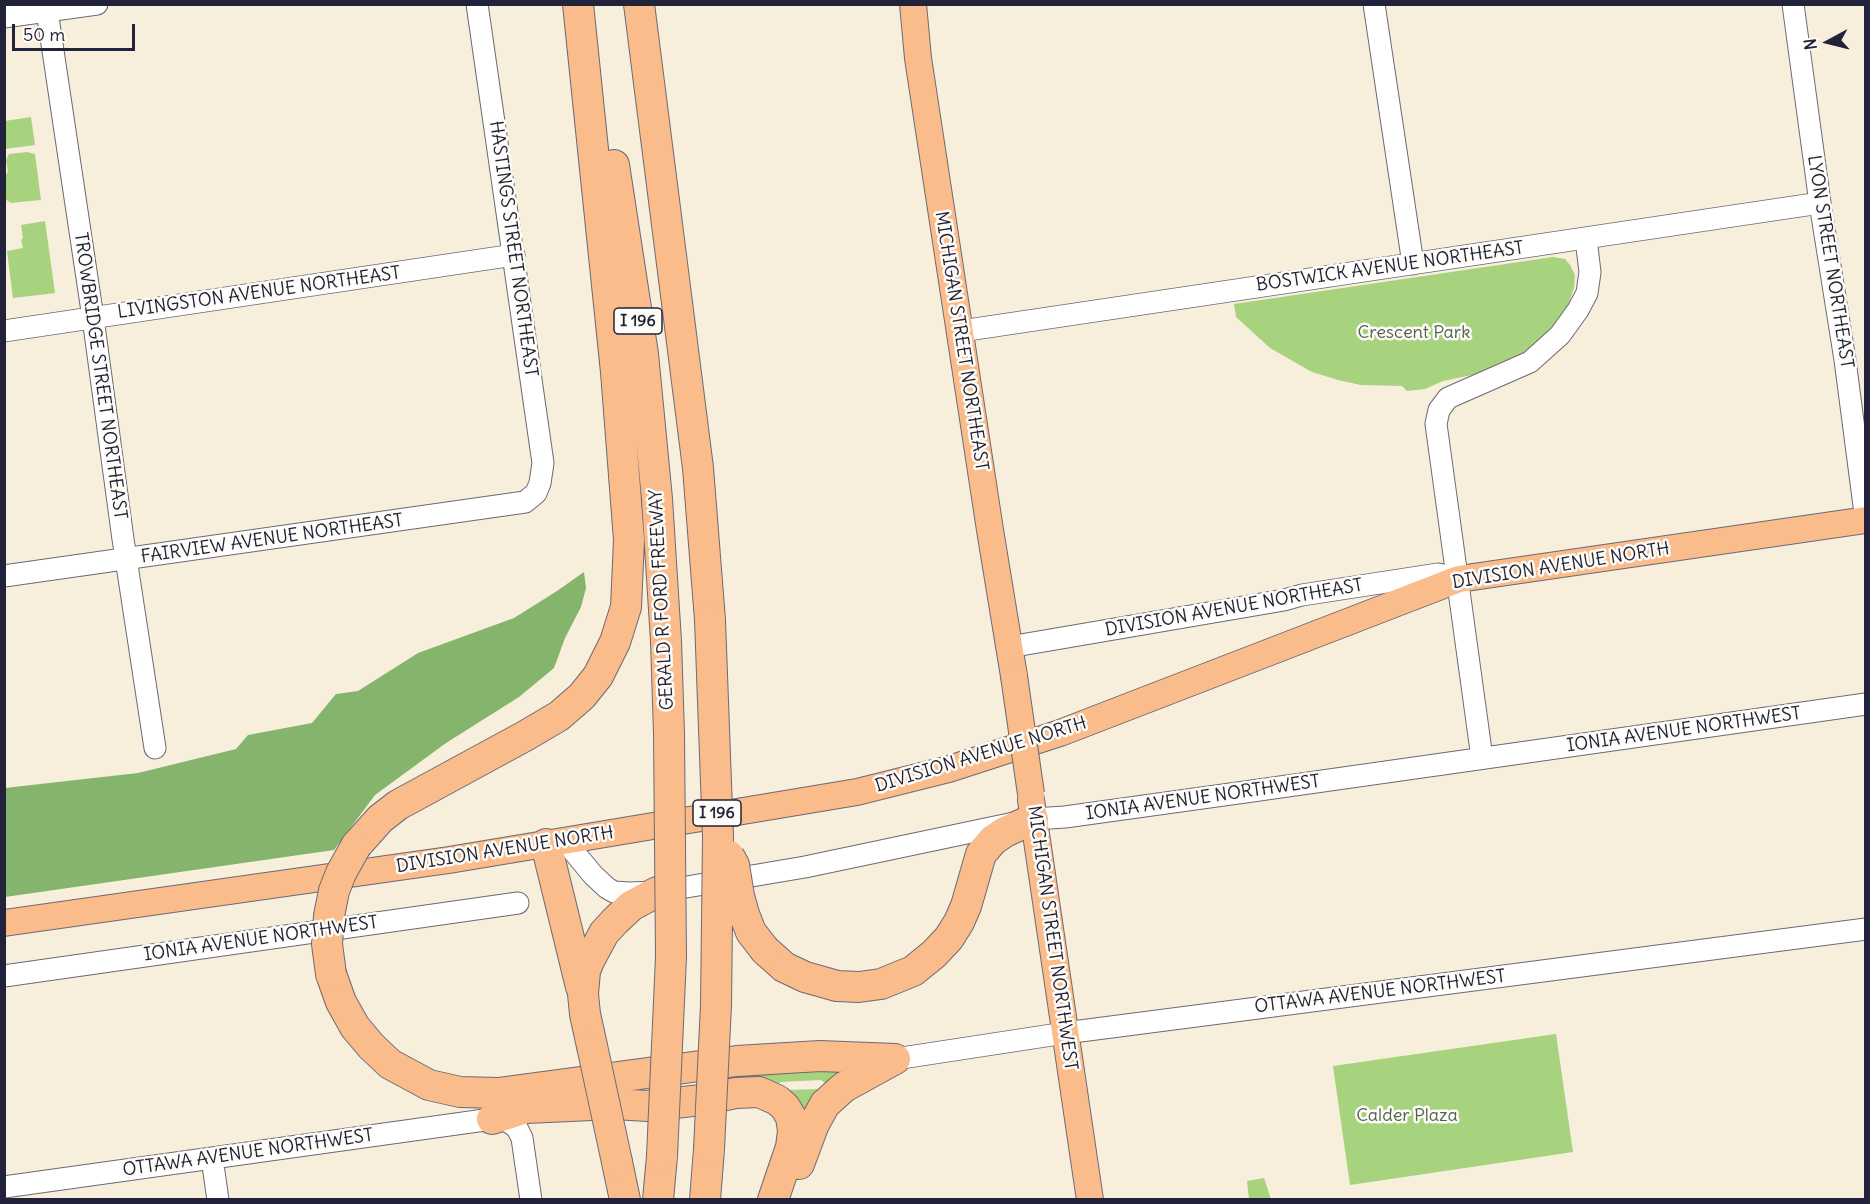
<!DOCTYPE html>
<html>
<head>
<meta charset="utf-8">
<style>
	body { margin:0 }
	#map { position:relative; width:1870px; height:1204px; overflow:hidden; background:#f7eedc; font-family:Delius,sans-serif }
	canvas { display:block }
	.frame { position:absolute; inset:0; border:6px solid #22223b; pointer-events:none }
	.north { position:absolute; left:1798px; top:12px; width:60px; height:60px; -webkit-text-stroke:4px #fdfcf7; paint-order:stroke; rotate:263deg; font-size:16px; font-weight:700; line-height:24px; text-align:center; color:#22223b }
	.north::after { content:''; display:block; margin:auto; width:21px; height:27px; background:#22223b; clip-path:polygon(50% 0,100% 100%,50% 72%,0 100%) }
	.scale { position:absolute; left:12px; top:24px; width:123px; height:27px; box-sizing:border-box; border:3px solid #22223b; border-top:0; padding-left:8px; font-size:18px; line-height:21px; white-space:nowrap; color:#22223b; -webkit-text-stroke:4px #fdfcf7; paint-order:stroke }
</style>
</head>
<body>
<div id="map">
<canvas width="1870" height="1204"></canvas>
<div class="frame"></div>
<div class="north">N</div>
<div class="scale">50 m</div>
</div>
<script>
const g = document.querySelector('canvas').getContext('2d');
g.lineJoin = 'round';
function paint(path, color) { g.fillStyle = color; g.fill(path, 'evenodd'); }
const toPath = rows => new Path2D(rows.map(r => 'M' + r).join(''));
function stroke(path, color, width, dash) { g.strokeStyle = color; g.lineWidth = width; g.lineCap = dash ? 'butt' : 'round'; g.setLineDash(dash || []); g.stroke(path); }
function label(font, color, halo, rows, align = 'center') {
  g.font = font + ' Delius,sans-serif'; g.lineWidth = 5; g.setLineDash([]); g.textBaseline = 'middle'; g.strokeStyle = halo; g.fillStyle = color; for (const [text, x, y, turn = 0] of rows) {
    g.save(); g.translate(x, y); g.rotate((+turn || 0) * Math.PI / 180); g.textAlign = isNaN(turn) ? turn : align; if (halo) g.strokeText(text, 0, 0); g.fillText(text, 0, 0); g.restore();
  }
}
const green = toPath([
	[31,117,35,145,5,149,5,121],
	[27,152,35,154,41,200,11,203,5,199,5,175,8,172,6,160,9,154],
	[45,221,55,293,13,298,7,251,23,248,21,240,23,238,21,225],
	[1553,257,1565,259,1570,265,1575,275,1574,288,1568,305,1555,324,1538,341,1527,351,1482,373,1443,381,1425,389,1407,391,1402,386,1361,385,1338,380,1312,372,1270,348,1236,317,1234,304],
	[1556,1034,1573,1152,1350,1185,1333,1066],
	[747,1069,839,1071,826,1084,821,1080,780,1082,778,1085,740,1082,738,1070],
	[818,1089,821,1092,805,1118,786,1090],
	[1264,1178,1271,1199,1249,1199,1247,1181]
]);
const forest = toPath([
	[584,572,586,588,581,607,565,638,554,668,519,697,446,743,375,795,334,850,5,897,5,788,138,773,236,749,248,735,312,723,336,694,358,691,418,653,514,618,557,591]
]);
const minor = toPath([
	[46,4,93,318,123,539,155,748],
	[1374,4,1413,264],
	[1793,4,1820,203,1845,360,1866,521],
	[4,17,97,4],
	[4,331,514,255],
	[961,331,1820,203],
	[4,576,525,502,536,493,540,483,543,463,477,4],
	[1009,647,1284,600,1302,595,1438,574,1459,579],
	[1482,758,1436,424,1439,410,1448,398,1530,362,1560,335,1578,310,1587,293,1590,272,1586,239],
	[565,841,593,875,607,888,614,892,629,893,657,892,805,867,1033,819,1065,817,1245,792,1866,704],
	[4,976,518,903],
	[895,1059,1065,1033,1866,929],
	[212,1158,218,1200],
	[4,1187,492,1119,507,1121,517,1128,522,1138,531,1200]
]);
const major = toPath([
	[913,4,918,58,990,530,1014,676],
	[1031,800,1090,1200],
	[4,923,449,860,857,792,949,769,1060,733,1459,579,1866,520]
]);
const highway = toPath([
	[639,4,698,468,710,620],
	[614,165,643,354,657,499,666,641],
	[546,844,581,987],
	[356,846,380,819,398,805,525,736,559,716,582,696,598,676,615,642,626,607,629,540,616,372,578,4],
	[765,950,784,967,805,977,837,986,859,987,881,984,913,971,934,954,949,938,959,922,966,906,981,854,993,840,1005,832,1033,819],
	[331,974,341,1002,355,1027,371,1046,390,1064,429,1085,460,1092,498,1093,737,1061,820,1056,895,1059],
	[592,1046,585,1014,583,994,585,971,589,961,604,933,615,921,631,906,657,892],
	[492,1119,526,1108,614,1104,648,1106,701,1100,736,1093,759,1092,777,1100,785,1107,791,1117,793,1131,791,1147,773,1200],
	[617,1162,625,1200],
	[799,1164,814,1124,825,1104,844,1087,895,1059],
	[658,1200,662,1156],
	[705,1200,709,1149]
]);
const majorBridge = toPath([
	[1014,676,1031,794]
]);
const highwayBridge = toPath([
	[729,856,734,865,739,896,744,914,751,932,765,950],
	[331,974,327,944,329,916,334,891,341,873,356,846],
	[592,1046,617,1162],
	[709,1149,716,1005,718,837,710,620],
	[662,1156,671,957,669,734,666,641]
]);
const shields = [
	[638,321,48],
	[717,813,48]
];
const shieldNames = [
	["I 196",638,321],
	["I 196",717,813]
];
const streetNames = [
	["HASTINGS STREET NORTHEAST",513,249,82],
	["LYON STREET NORTHEAST",1830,262,81],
	["BOSTWICK AVENUE NORTHEAST",1390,267,-8],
	["LIVINGSTON AVENUE NORTHEAST",259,293,-8],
	["MICHIGAN STREET NORTHEAST",961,341,81],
	["TROWBRIDGE STREET NORTHEAST",100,376,82],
	["FAIRVIEW AVENUE NORTHEAST",272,539,-8],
	["DIVISION AVENUE NORTH",1561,566,-9],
	["GERALD R FORD FREEWAY",662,600,-93],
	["DIVISION AVENUE NORTHEAST",1234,608,-10],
	["IONIA AVENUE NORTHWEST",1684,730,-8],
	["DIVISION AVENUE NORTH",981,755,-17],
	["IONIA AVENUE NORTHWEST",1203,798,-8],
	["DIVISION AVENUE NORTH",505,850,-9],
	["MICHIGAN STREET NORTHWEST",1052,938,82],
	["IONIA AVENUE NORTHWEST",261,939,-8],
	["OTTAWA AVENUE NORTHWEST",1380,992,-7],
	["OTTAWA AVENUE NORTHWEST",248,1153,-8]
];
const parkNames = [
	["Crescent Park",1414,333],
	["Calder Plaza",1407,1116]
];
paint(green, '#a7d27e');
paint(forest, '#85b46d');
stroke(minor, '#6d6973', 23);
stroke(major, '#6d6973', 28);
stroke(highway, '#6d6973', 32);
stroke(minor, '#fff', 21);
stroke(major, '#f9bc8a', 26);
stroke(highway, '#f9bc8a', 30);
stroke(majorBridge, '#6d6973', 28, []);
stroke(highwayBridge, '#6d6973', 32, []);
stroke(majorBridge, '#f9bc8a', 26);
stroke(highwayBridge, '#f9bc8a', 30);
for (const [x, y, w] of shields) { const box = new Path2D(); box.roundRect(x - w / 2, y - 13, w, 26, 4.5); g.fillStyle = '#fdfcf7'; g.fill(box); stroke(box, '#22223b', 1.5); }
label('bold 16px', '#22223b', null, shieldNames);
label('18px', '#22223b', '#fdfcf7', streetNames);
label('18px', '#516052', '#fdfcf7', parkNames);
</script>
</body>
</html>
